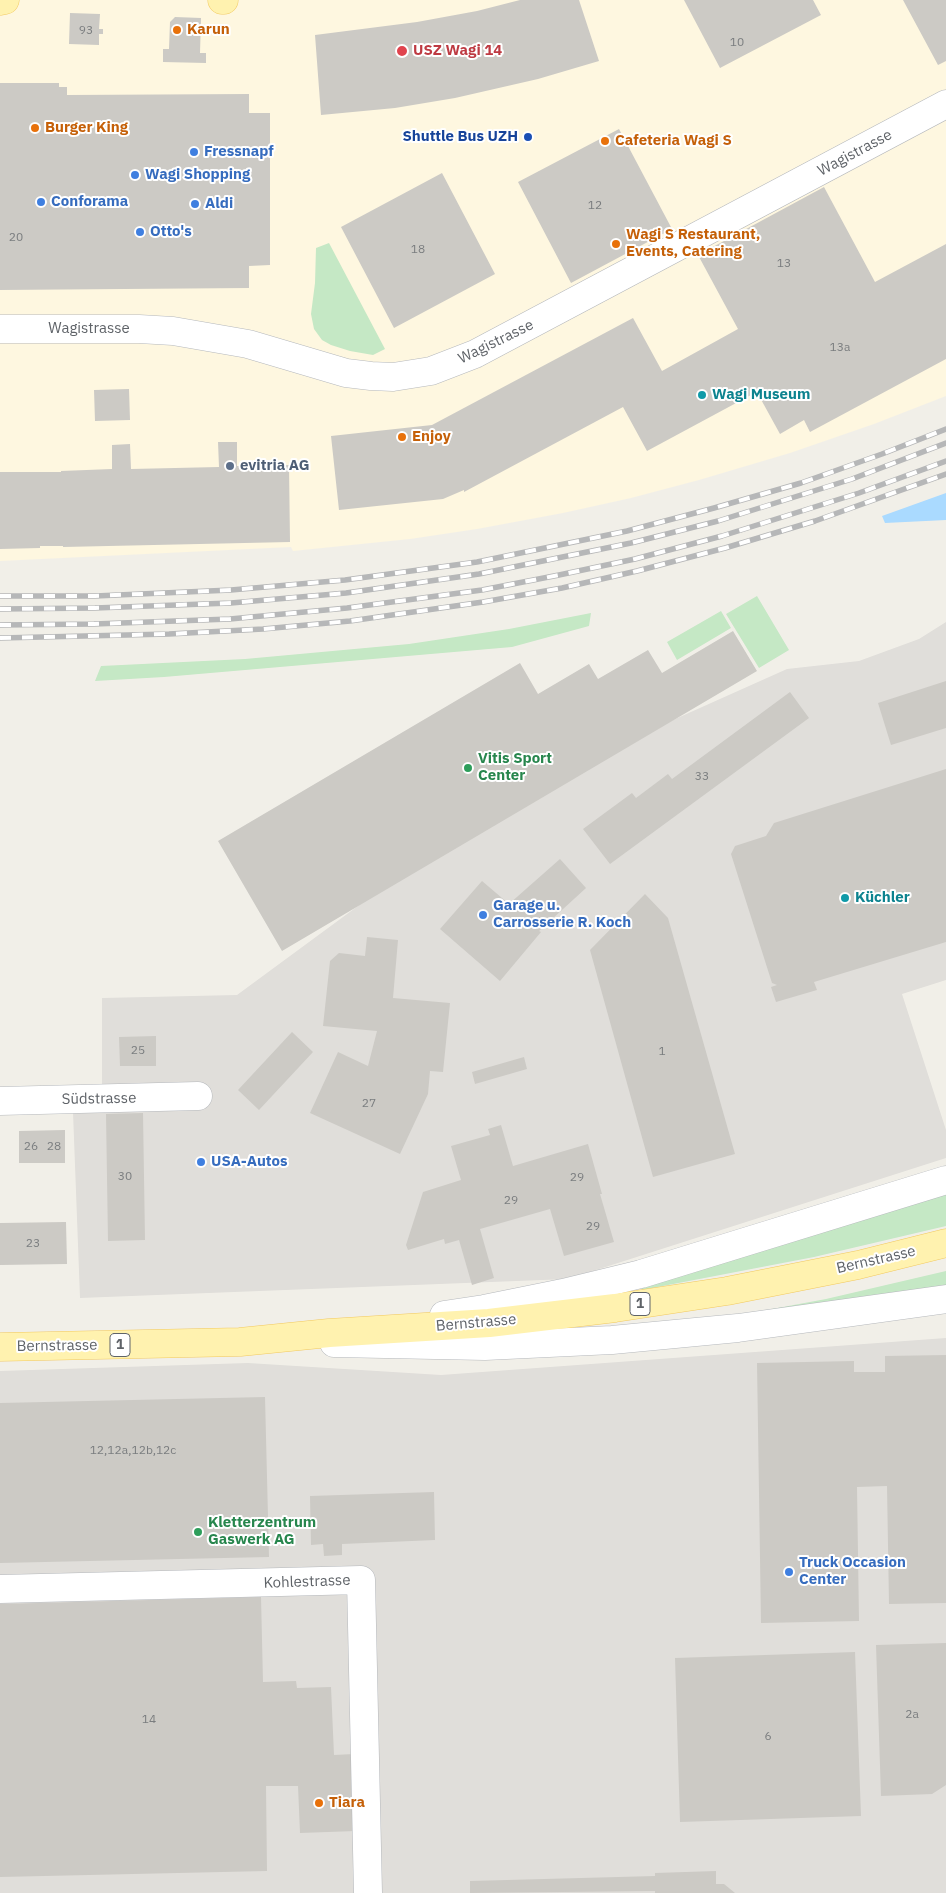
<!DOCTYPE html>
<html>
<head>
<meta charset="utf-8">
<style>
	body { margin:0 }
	canvas { display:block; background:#f1efe8 }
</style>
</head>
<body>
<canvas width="946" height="1893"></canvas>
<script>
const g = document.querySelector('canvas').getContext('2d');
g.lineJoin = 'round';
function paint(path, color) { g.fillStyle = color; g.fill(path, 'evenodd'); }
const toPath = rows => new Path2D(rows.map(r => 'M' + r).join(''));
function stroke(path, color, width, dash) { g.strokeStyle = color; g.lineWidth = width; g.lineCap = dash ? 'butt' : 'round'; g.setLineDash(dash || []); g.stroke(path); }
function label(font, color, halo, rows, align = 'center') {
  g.font = font + ' "IBM Plex Sans",sans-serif'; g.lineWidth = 4; g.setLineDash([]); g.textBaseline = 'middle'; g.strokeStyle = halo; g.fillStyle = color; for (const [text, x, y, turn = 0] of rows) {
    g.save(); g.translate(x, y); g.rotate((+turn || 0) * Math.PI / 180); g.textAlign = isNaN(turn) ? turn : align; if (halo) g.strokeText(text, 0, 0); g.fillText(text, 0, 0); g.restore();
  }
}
const commercial = toPath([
	[0,0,946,0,946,396,874,424,790,453,699,480,631,498,563,513,477,529,410,539,293,551,291,547,0,561]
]);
const industrial = toPath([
	[946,622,946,980,902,994,946,1130,946,1158,568,1279,80,1298,73,1112,102,1085,102,998,237,995,377,892,673,720,787,669,859,661,919,639],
	[946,1338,946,1893,0,1893,0,1371,248,1363,441,1375]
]);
const green = toPath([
	[329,243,385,349,373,355,350,351,331,345,322,340,314,329,311,314,315,283,316,248],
	[757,596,789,650,759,668,726,614],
	[721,611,731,628,677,660,667,642],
	[591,613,589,626,512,647,164,677,95,681,101,666,245,659,409,644,509,629],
	[946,1189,946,1226,814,1257,642,1290,641,1284],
	[946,1271,946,1292,718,1319,826,1299]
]);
const water = toPath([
	[946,493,946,520,885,523,882,516]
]);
const building = toPath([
	[520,0,579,0,599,61,538,79,455,98,395,108,321,115,315,35,417,22,477,11],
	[684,0,813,0,821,15,720,68],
	[903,0,946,0,946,61,938,65],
	[70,13,100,14,99,29,103,29,103,34,99,34,99,45,69,44],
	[175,17,201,18,200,53,206,53,206,63,163,62,163,49,169,49,170,22],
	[0,83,59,83,59,87,67,87,67,95,249,94,249,113,270,113,270,265,249,266,249,288,0,290],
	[619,129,672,229,571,283,518,182],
	[442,173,495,274,394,328,341,227],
	[824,187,875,282,946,244,946,359,810,432,804,420,780,434,758,394,752,397,751,395,647,451,623,407,464,492,464,490,443,499,339,510,331,436,432,425,633,318,662,371,738,329,698,255],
	[129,389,130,420,95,421,94,390],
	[218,442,237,442,237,466,289,465,290,542,63,547,63,546,40,546,40,548,0,549,0,472,61,472,61,471,112,469,112,445,130,444,131,469,219,467],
	[733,631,757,671,282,951,218,841,520,663,538,694,589,664,598,679,648,650,662,673],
	[946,681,946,728,891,745,878,703],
	[790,692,809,718,610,864,583,829,632,793,636,798,668,774,672,779],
	[946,769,946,942,814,982,817,990,776,1002,771,987,777,985,772,983,731,854,735,846,766,836,774,823],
	[560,859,586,888,539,931,541,932,500,981,440,929,482,881,509,904],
	[645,894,668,918,735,1154,653,1177,590,950],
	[367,937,398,940,393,998,450,1003,443,1072,430,1071,428,1094,400,1154,310,1113,338,1052,368,1066,377,1031,323,1026,330,961,339,953,365,956],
	[292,1032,313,1052,259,1110,238,1090],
	[156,1036,156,1066,120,1066,119,1037],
	[524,1057,527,1069,475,1084,472,1072],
	[143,1113,145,1240,108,1241,106,1114],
	[501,1125,513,1166,588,1144,602,1194,600,1194,614,1242,564,1256,550,1209,480,1229,494,1278,472,1285,459,1240,445,1244,444,1239,408,1250,406,1245,423,1192,461,1180,451,1146,490,1135,488,1129],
	[65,1130,65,1163,19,1163,19,1131],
	[66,1222,67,1264,0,1265,0,1223],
	[946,1355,946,1603,889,1604,887,1486,857,1487,859,1621,761,1623,757,1363,854,1361,854,1372,885,1372,885,1356],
	[265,1397,269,1557,0,1563,0,1403],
	[434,1492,435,1540,342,1544,342,1555,324,1556,323,1544,311,1545,310,1496],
	[261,1597,263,1682,296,1681,297,1688,331,1687,334,1755,354,1754,356,1831,300,1833,298,1786,266,1786,267,1871,0,1877,0,1604],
	[946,1643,946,1785,932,1794,881,1796,876,1645],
	[855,1652,861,1816,680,1822,675,1658],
	[716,1871,716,1884,724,1884,735,1893,655,1893,655,1891,470,1893,470,1881,655,1876,655,1873]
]);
const minor = toPath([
	[0,329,139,329,173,331,248,344,346,373,371,376,393,377,431,371,475,354,946,104],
	[0,1101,198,1096],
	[444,1315,484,1309,563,1293,641,1274,946,1180],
	[334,1343,485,1346,612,1340,738,1328,946,1299],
	[0,1589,361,1580,368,1893]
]);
const major = toPath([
	[222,0,224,0],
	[0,1,5,0],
	[0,1347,240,1342,329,1333,489,1323,615,1308,727,1291,858,1265,946,1243]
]);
const rail = toPath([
	[0,596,95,596,231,590,345,580,477,562,627,531,714,508,801,483,882,454,946,429],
	[0,609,95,608,231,603,346,593,479,574,631,543,718,521,852,479,946,443],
	[0,625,94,624,230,619,347,608,482,590,559,575,635,559,722,536,859,493,946,461],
	[0,638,169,634,263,629,350,621,483,602,562,588,637,571,725,548,815,521,946,474]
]);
const markers = [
	[177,30,5,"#e8710a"],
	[402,51,6,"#e0444e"],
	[35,128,5,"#e8710a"],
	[528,137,5,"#1a4fb4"],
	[605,141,5,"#e8710a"],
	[194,152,5,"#3f7fe0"],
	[135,175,5,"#3f7fe0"],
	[41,202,5,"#3f7fe0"],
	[195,204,5,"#3f7fe0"],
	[140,232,5,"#3f7fe0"],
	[616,244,5,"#e8710a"],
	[702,395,5,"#0f9aa8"],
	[402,437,5,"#e8710a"],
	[230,466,5,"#5c6f8a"],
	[468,768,5,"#2e9e5b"],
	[845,898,5,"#0f9aa8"],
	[483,915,5,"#3f7fe0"],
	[201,1162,5,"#3f7fe0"],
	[198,1532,5,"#2e9e5b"],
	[789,1572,5,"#3f7fe0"],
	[319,1803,5,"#e8710a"]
];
const numberNames = [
	["93",86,31],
	["10",737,43],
	["12",595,206],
	["20",16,238],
	["18",418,250],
	["13",784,264],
	["13a",840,348],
	["33",702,777],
	["25",138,1051],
	["1",662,1052],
	["27",369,1104],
	["26",31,1147],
	["28",54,1147],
	["30",125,1177],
	["29",577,1178],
	["29",511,1201],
	["29",593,1227],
	["23",33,1244],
	["12,12a,12b,12c",133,1451],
	["2a",912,1715],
	["14",149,1720],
	["6",768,1737]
];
const shields = [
	[640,1304,20],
	[120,1345,20]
];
const shieldNames = [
	["1",640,1304],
	["1",120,1345]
];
const foodNames = [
	["Karun",187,30],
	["Burger King",45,128],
	["Cafeteria Wagi S",615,141],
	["Wagi S Restaurant,",626,235],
	["Events, Catering",626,252],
	["Enjoy",412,437],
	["Tiara",329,1803]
];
const healthNames = [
	["USZ Wagi 14",413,51]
];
const transitNames = [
	["Shuttle Bus UZH",518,137]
];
const shopNames = [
	["Fressnapf",204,152],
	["Wagi Shopping",145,175],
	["Conforama",51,202],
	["Aldi",205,204],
	["Otto's",150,232],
	["Garage u.",493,906],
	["Carrosserie R. Koch",493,923],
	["USA-Autos",211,1162],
	["Truck Occasion",799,1563],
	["Center",799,1580]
];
const streetNames = [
	["Wagistrasse",855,153,-28],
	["Wagistrasse",89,329],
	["Wagistrasse",496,342,-26],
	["Südstrasse",99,1099,-1],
	["Bernstrasse",876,1260,-13],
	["Bernstrasse",476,1323,-5],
	["Bernstrasse",57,1346,-1],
	["Kohlestrasse",307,1582,-2]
];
const cultureNames = [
	["Wagi Museum",712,395],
	["Küchler",855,898]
];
const serviceNames = [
	["evitria AG",240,466]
];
const leisureNames = [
	["Vitis Sport",478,759],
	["Center",478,776],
	["Kletterzentrum",208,1523],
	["Gaswerk AG",208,1540]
];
paint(commercial, '#fef7e0');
paint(industrial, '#e0deda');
paint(green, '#c5e8c5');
paint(water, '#aadaff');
paint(building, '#cccac5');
stroke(minor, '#b5b8bc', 29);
stroke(major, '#f2c960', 29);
stroke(minor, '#fff', 28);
stroke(major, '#fff2af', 28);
stroke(rail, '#b6b7b8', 5.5);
stroke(rail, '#fff', 4, [11]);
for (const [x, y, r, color] of markers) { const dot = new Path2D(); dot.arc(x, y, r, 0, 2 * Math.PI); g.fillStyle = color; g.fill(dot); stroke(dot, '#fff', 2); }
label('12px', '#7a7d7f', null, numberNames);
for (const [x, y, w] of shields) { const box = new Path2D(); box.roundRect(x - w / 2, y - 11.5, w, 23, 4); g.fillStyle = '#fff'; g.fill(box); stroke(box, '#5f6368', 1); }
label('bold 14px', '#5f6368', null, shieldNames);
label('bold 15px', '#c56008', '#fff', foodNames, 'left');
label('bold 15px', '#be3a42', '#fff', healthNames, 'left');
label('bold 15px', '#164399', '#fff', transitNames, 'right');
label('bold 15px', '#366cbe', '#fff', shopNames, 'left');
label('15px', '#5f6368', '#fff', streetNames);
label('bold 15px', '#0d838f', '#fff', cultureNames, 'left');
label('bold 15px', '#4e5e75', '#fff', serviceNames, 'left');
label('bold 15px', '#27864d', '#fff', leisureNames, 'left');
</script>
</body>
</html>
